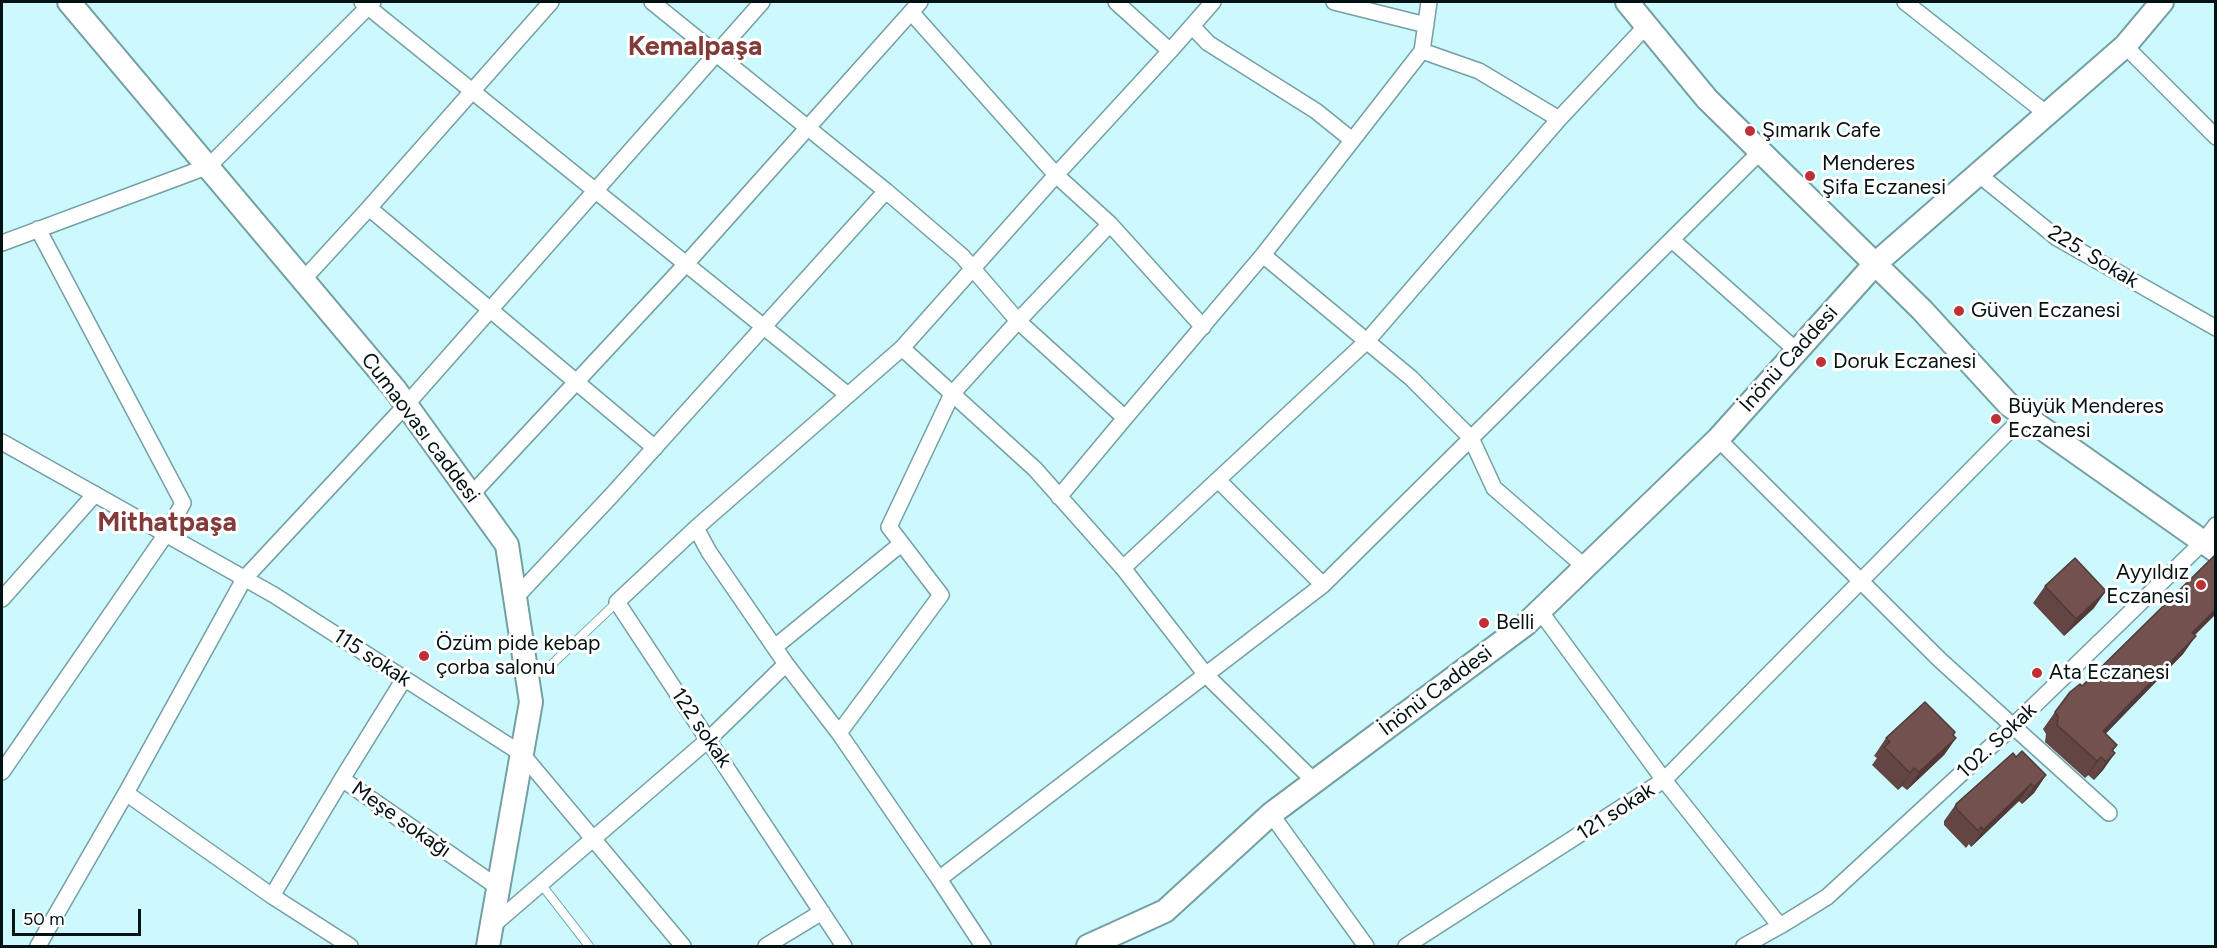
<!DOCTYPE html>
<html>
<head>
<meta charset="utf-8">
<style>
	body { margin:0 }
	#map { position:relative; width:2217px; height:948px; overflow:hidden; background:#cbf9fd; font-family:Figtree,sans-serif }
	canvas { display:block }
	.frame { position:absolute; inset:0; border:3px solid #031213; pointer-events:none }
	.scale { position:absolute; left:12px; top:909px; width:129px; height:27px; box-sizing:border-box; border:3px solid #031213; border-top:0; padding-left:8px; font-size:18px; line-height:21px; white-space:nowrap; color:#031213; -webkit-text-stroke:4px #fff; paint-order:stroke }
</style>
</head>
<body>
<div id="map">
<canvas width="2217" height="948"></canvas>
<div class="frame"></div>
<div class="scale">50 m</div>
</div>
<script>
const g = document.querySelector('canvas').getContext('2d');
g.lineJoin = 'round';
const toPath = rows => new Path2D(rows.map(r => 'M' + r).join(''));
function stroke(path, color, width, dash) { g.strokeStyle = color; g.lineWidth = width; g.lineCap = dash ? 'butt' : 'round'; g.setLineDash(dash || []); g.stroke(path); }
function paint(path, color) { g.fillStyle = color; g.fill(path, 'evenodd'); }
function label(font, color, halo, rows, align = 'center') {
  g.font = font + ' Figtree,sans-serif'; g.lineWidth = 6; g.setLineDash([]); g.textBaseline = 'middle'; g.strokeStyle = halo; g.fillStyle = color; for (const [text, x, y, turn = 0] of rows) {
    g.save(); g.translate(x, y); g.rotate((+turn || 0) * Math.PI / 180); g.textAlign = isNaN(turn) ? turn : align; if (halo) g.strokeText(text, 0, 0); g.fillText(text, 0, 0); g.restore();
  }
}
const lane = toPath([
	[528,676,547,669,617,602],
	[541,884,589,946]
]);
const street = toPath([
	[362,2,848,395],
	[652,2,886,191],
	[1116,2,1170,51,1213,2],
	[1334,2,1426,25],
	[1905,2,2047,114],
	[1192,26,1208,43,1316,111,1352,140],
	[2125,46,2216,137],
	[1559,119,1647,25],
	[1978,174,2057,238,2216,328],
	[369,208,551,2],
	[1110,224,1203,327],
	[1672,240,1797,351],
	[2,243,209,166,373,2],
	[1263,255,1422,51,1429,2],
	[303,280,369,208,655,448],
	[902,348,1056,175,911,12],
	[1125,418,1263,255,1411,378,1471,438,1494,488,1585,567],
	[1718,439,1940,660,2109,813],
	[2,442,274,595,522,754,683,946],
	[1218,480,1323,585],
	[471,495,686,264,920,2],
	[1059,497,1125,418,1018,321,1110,224,1056,175,1170,51],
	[696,528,617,602,844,946],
	[1123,568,1367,341,1559,119,1479,71,1422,51],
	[515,598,611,496,886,191,962,256,1018,321,952,394,889,527,941,595,839,733],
	[2,599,95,494],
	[1540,611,1664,780,2024,416],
	[776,646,901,544],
	[2,772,166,534,183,503,38,229],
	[342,779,404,679],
	[1271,814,1366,946],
	[939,879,839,733,786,664,709,552,696,528,902,348,1035,469,1123,568,1206,675,1315,782],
	[272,896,126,793,244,579,406,405,762,2],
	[492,926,709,739,786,664],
	[1780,926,1827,897,2013,726,2203,542,2216,525],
	[38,946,126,793],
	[350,946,272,896,342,779,499,888],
	[766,946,822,912],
	[983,946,939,879,1323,585,1760,152],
	[1406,946,1664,780,1780,926,1744,946]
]);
const secondary = toPath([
	[69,2,394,388,507,545,531,702,488,946],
	[1627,2,1707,99,1922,310,2009,405,2216,551],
	[1088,946,1165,911,1271,814,1526,624,1718,439,1875,264,2125,46,2162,2]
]);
const wall = toPath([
	[2045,586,2094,608,2064,636,2033,603],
	[2195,636,2183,654,2105,734,2117,745,2113,751,2115,753,2103,770,2094,780,2088,775,2085,778,2045,742,2046,734,2043,729,2055,712,2082,686],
	[1953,735,1956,738,1944,755,1907,790,1902,786,1898,790,1872,765,1877,758,1874,756,1886,738],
	[2016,757,2046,775,2034,793,2022,804,2019,801,1971,847,1969,844,1966,848,1944,825,1944,821,1956,804]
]);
const shadedWall = toPath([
	[2106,591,2094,608,2064,636,2076,619],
	[2216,609,2216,614,2180,650,2192,633],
	[2196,636,2183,654,2091,749,2103,731],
	[1956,738,1944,755,1907,790,1919,772],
	[2115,753,2103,770,2094,780,2106,762],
	[2101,757,2088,775,2085,778,2097,761],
	[1914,768,1902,786,1898,790,1910,773],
	[2046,775,2034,793,2022,804,2034,787],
	[2031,784,2019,801,1971,847,1983,830]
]);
const building = toPath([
	[2214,556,2216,558,2216,609,2192,633,2196,636,2103,731,2117,745,2112,750,2115,753,2106,762,2101,757,2097,761,2057,725,2058,717,2055,712,2070,692,2080,684,2082,686,2214,556],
	[2075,558,2106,591,2076,619,2045,586,2075,558],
	[1925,702,1955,732,1953,735,1956,738,1919,772,1914,768,1910,773,1884,747,1890,742,1886,738,1925,702],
	[2022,751,2046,775,2034,787,2031,784,1983,830,1981,827,1978,831,1956,808,1956,804,2013,753,2016,757,2022,751]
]);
const markers = [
	[1750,131,6,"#bf2f35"],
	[1810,176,6,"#bf2f35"],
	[1959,311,6,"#bf2f35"],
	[1821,362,6,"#bf2f35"],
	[1996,419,6,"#bf2f35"],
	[2201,585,6,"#bf2f35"],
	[1484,623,6,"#bf2f35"],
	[424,656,6,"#bf2f35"],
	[2037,673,6,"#bf2f35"]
];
const poiNames = [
	["Şımarık Cafe",1762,131],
	["Menderes",1822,164],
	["Şifa Eczanesi",1822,188],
	["Güven Eczanesi",1971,311],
	["Doruk Eczanesi",1833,362],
	["Büyük Menderes",2008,407],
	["Eczanesi",2008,431],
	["Ayyıldız",2189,573,"right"],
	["Eczanesi",2189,597,"right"],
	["Belli",1496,623],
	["Özüm pide kebap",436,644],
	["çorba salonu",436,668],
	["Ata Eczanesi",2049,673]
];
const streetNames = [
	["225. Sokak",2093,257,31],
	["İnönü Caddesi",1789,359,-48],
	["Cumaovası caddesi",420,428,53],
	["115 sokak",372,658,33],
	["İnönü Caddesi",1436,691,-37],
	["122 sokak",701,728,56],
	["102. Sokak",1997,741,-43],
	["121 sokak",1616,812,-33],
	["Meşe sokağı",401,820,35]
];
const districtNames = [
	["Kemalpaşa",695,47],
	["Mithatpaşa",167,523]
];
stroke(lane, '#749fa3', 10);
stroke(street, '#749fa3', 18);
stroke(secondary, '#749fa3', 26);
stroke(lane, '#fff', 8);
stroke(street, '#fff', 15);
stroke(secondary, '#fff', 22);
paint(wall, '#634644');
paint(shadedWall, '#503937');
paint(building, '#73514f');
stroke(building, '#503937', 1.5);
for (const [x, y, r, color] of markers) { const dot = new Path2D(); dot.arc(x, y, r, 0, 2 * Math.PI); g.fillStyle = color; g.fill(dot); stroke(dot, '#fff', 2); }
label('21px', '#031213', '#fff', poiNames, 'left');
label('21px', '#031213', '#fff', streetNames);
label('bold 27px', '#833b39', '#fff', districtNames);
</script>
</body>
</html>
